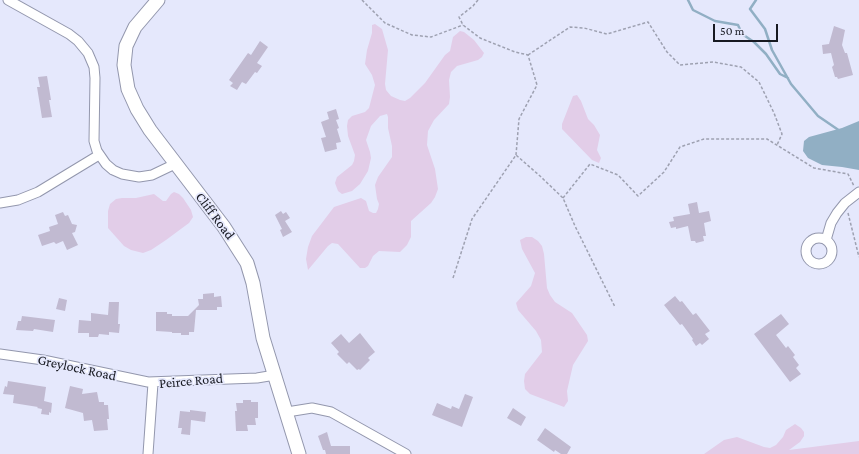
<!DOCTYPE html>
<html>
<head>
<meta charset="utf-8">
<style>
	body { margin:0 }
	#map { position:relative; width:859px; height:454px; overflow:hidden; background:#e5e8fc; font-family:"Crimson Pro",serif }
	canvas { display:block }
	.scale { position:absolute; left:713px; top:24px; width:65px; height:18px; box-sizing:border-box; border:2px solid #171921; border-top:0; padding-left:5px; font-size:12px; line-height:14px; white-space:nowrap; color:#171921; -webkit-text-stroke:3px #e5e8fc; paint-order:stroke }
</style>
</head>
<body>
<div id="map">
<canvas width="859" height="454"></canvas>
<div class="scale">50 m</div>
</div>
<script>
const g = document.querySelector('canvas').getContext('2d');
g.lineJoin = 'round';
function paint(path, color) { g.fillStyle = color; g.fill(path, 'evenodd'); }
const toPath = rows => new Path2D(rows.map(r => 'M' + r).join(''));
function stroke(path, color, width, dash) { g.strokeStyle = color; g.lineWidth = width; g.lineCap = dash ? 'butt' : 'round'; g.setLineDash(dash || []); g.stroke(path); }
function label(font, color, halo, rows, align = 'center') {
  g.font = font + ' "Crimson Pro",serif'; g.lineWidth = 3.5; g.setLineDash([]); g.textBaseline = 'middle'; g.strokeStyle = halo; g.fillStyle = color; for (const [text, x, y, turn = 0] of rows) {
    g.save(); g.translate(x, y); g.rotate((+turn || 0) * Math.PI / 180); g.textAlign = isNaN(turn) ? turn : align; if (halo) g.strokeText(text, 0, 0); g.fillText(text, 0, 0); g.restore();
  }
}
const green = toPath([
	[375,24,382,29,388,50,385,84,386,90,391,96,400,100,405,101,410,98,425,83,445,55,450,51,453,37,460,31,464,32,474,40,484,53,482,57,478,60,457,66,451,72,449,80,450,97,449,104,434,120,428,131,427,145,435,169,438,189,435,197,431,203,411,221,411,237,407,245,400,252,379,251,373,256,368,266,365,268,360,268,338,244,332,243,328,246,308,270,306,259,308,247,312,236,334,207,361,198,366,201,369,211,373,213,376,213,378,209,379,204,377,199,375,185,378,177,392,157,392,146,388,128,388,117,387,114,380,116,371,126,366,140,370,152,371,158,368,171,360,184,352,191,342,194,338,191,335,183,337,177,352,165,354,161,355,155,348,136,347,126,348,120,352,116,365,112,369,108,375,85,372,75,365,64,367,50,372,33,372,25],
	[577,95,581,101,588,119,594,125,600,135,597,150,601,158,599,163,592,160,562,129,562,124,573,96],
	[174,192,179,194,183,198,191,210,193,217,189,223,166,240,151,250,143,253,131,250,124,246,108,228,108,211,110,204,116,199,122,198,136,198,154,194,163,201,166,201,171,194],
	[526,237,532,237,538,241,542,246,544,254,547,288,550,295,555,302,572,313,587,335,588,341,573,365,567,391,568,401,564,407,530,394,525,389,524,381,525,374,542,352,541,340,536,331,518,310,516,303,531,286,535,273,522,249,520,240],
	[795,424,801,428,804,432,804,436,800,442,789,450,859,441,859,454,704,454,724,440,737,437,764,447,770,448,776,445,783,437,786,430]
]);
const water = toPath([
	[859,121,859,170,842,167,822,165,808,158,803,151,804,141,809,137,842,128]
]);
const stream = toPath([
	[688,0,693,10,715,21,738,25,742,34,754,42,766,54,780,74,788,78],
	[756,0,750,9,765,29,772,50,791,84,818,116,840,131]
]);
const building = toPath([
	[834,26,845,30,842,45,845,53,847,53,853,75,838,79,837,77,835,77,832,67,834,65,831,53,823,54,822,45,829,44],
	[260,41,268,47,257,63,262,66,257,73,255,72,246,84,242,82,237,90,230,86,233,83,229,80,248,53,251,55],
	[47,76,51,100,49,100,52,117,42,118,37,87,40,87,38,77],
	[336,109,339,119,336,120,339,128,337,129,341,142,336,143,337,149,325,152,321,138,326,137,321,122,329,119,327,112],
	[697,202,699,213,709,211,711,221,704,223,706,236,703,236,704,241,696,243,695,241,691,241,688,226,676,229,676,227,671,228,669,222,674,221,673,217,690,214,688,204],
	[281,211,283,214,286,212,290,218,285,221,292,232,283,237,280,230,282,229,275,215],
	[63,212,65,216,68,215,72,224,77,225,75,232,72,233,78,245,67,250,63,241,56,244,54,242,42,246,38,235,50,231,49,227,58,224,55,215],
	[214,293,214,297,221,296,222,307,217,307,217,310,196,310,194,332,189,332,189,335,181,335,181,333,172,333,172,332,156,331,156,312,167,312,167,314,172,314,172,316,188,316,199,305,198,299,203,299,203,294],
	[675,296,680,302,682,301,693,315,696,313,710,331,705,334,709,339,702,345,700,343,696,346,692,340,693,339,682,324,680,325,664,305],
	[59,298,67,300,65,311,56,309],
	[109,302,119,302,118,324,120,324,119,333,109,332,109,335,99,334,98,337,89,337,89,333,78,333,79,320,91,321,91,313,108,315],
	[781,314,789,324,776,335,786,348,788,346,795,355,793,357,799,365,796,368,801,374,790,382,754,334],
	[22,316,55,320,53,332,34,329,33,331,16,330,18,321,21,321],
	[360,333,375,352,368,358,370,360,360,370,359,369,357,370,349,362,347,364,337,354,339,352,331,343,341,334,349,343],
	[8,381,46,387,44,401,52,403,51,413,49,412,49,415,41,414,42,409,37,408,38,407,13,403,14,395,3,394,5,386,7,387],
	[70,386,83,389,82,394,97,392,99,402,104,402,104,405,108,405,109,419,107,419,108,430,94,431,92,420,84,421,83,413,65,408],
	[465,394,473,397,462,427,432,415,437,403,451,409,452,406,459,409],
	[243,400,251,400,251,402,258,402,258,418,255,418,256,425,247,425,248,431,236,431,235,411,237,411,236,403,243,403],
	[513,408,526,417,521,426,507,418],
	[190,410,206,412,205,422,191,420,190,435,181,434,182,428,178,428,180,411,190,412],
	[545,428,571,447,567,454,561,454,555,450,554,452,537,440],
	[327,432,331,446,350,446,350,454,326,454,325,450,323,450,318,436]
]);
const path = toPath([
	[362,0,385,23,412,35,431,37,463,25],
	[478,0,473,6,459,17,463,25,480,38,515,52,528,55,537,85,519,119,516,155],
	[528,55,570,27,584,28,607,34,648,22,667,52,680,65,713,62,741,67,759,82,774,113,782,134,777,145],
	[563,198,590,164,618,175,638,196,664,172,680,147,704,139,767,139,814,168,848,174,854,186],
	[848,213,859,257],
	[453,278,472,219,516,155,540,176,563,198,575,226,615,307]
]);
const street = toPath([
	[8,0,69,34,78,41,88,53,94,67,95,78,94,141,97,151,106,164,113,170,122,174,139,177,152,175,175,164],
	[0,203,18,200,38,192,99,155],
	'806 251a13 13 0 1 1 26 0a13 13 0 1 1-26 0Z',
	[826,240,831,223,837,213,845,203,859,192],
	[0,354,43,360,148,382,257,378,275,375],
	[287,412,312,408,331,412,406,454],
	[148,454,153,383]
]);
const secondary = toPath([
	[158,0,135,27,126,46,124,65,128,89,137,109,150,130,224,227,247,263,253,283,263,338,299,454]
]);
const streetNames = [
	["Cliff Road",215,216,53],
	["Greylock Road",77,368,12],
	["Peirce Road",191,381,-5]
];
paint(green, '#e2cde8');
paint(water, '#91afc4');
stroke(stream, '#91afc4', 2.5);
paint(building, '#c1bad1');
stroke(street, '#9397ad', 11);
stroke(secondary, '#9397ad', 15);
stroke(path, '#9ea1b1', 1.5, [3, 2]);
stroke(street, '#fff', 9);
stroke(secondary, '#fff', 13);
label('14px', '#171921', '#e5e8fc', streetNames);
</script>
</body>
</html>
